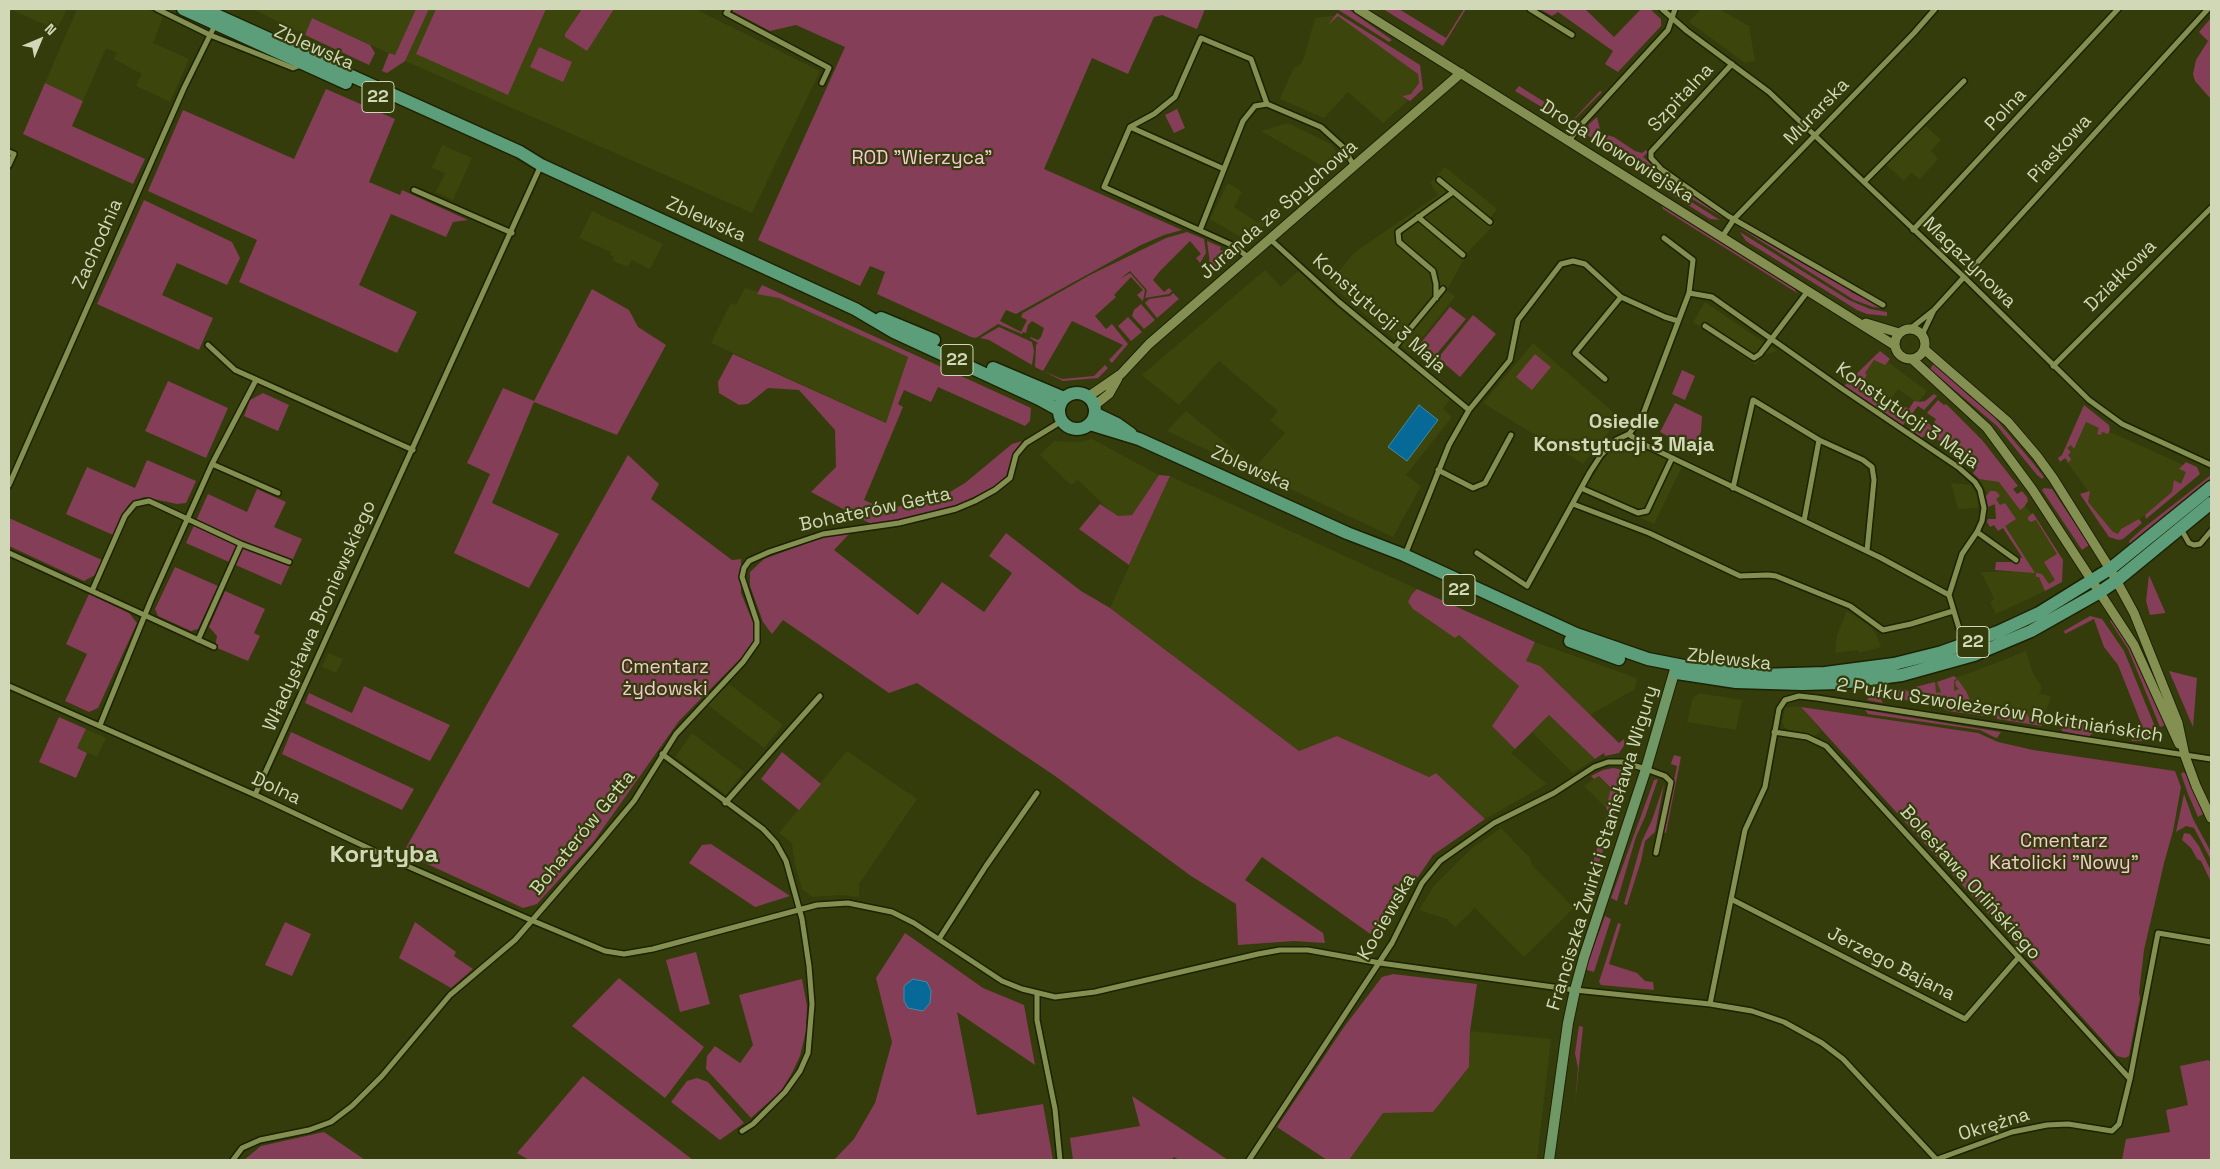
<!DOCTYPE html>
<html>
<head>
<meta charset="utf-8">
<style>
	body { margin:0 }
	#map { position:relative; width:2220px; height:1169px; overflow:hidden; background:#343c0b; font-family:"Space Grotesk",sans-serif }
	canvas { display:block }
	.frame { position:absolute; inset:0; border:10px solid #d0d8b8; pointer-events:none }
	.north { position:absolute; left:15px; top:15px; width:50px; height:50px; -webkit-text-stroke:4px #343c0b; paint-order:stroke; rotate:45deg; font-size:14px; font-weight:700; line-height:20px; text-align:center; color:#d0d8b8 }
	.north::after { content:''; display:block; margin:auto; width:18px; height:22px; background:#d0d8b8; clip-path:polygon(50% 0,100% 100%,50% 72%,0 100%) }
</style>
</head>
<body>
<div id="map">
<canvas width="2220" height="1169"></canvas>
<div class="frame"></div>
<div class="north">N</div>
</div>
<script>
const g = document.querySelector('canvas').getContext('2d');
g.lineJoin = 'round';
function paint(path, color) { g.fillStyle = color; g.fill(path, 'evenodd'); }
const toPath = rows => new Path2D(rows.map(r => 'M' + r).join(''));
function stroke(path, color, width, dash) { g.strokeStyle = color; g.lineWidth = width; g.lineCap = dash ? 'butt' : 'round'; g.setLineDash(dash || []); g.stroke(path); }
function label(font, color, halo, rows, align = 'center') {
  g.font = font + ' "Space Grotesk",sans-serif'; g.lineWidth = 4.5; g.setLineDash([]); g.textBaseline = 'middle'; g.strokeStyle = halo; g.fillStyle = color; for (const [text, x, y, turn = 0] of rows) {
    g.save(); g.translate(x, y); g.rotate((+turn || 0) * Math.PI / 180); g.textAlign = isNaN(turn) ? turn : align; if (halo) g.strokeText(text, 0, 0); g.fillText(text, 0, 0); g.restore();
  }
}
const built = toPath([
	[9,9,67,9,57,30,12,10,9,16],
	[77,9,147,9,163,17,153,43,189,59,170,102,136,86,142,74,114,59,117,53,106,48,83,101,45,83],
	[253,9,416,9,395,56,312,18,305,35],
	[429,9,695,9,820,71,752,213,405,61],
	[1701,9,1719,9,1749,26,1755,61,1745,63,1689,22],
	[1338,15,1419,71,1421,89,1383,123,1348,92,1324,118,1280,99,1293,69,1301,64,1305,54,1315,18],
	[1288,123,1331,144,1341,159,1329,170,1261,131],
	[1925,125,1941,140,1931,151,1938,159,1920,179,1911,173,1904,181,1885,164],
	[442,145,472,158,453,200,436,192,445,173,432,168],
	[1445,167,1497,209,1490,218,1496,223,1468,252,1447,290,1455,297,1410,353,1329,283,1355,252,1438,195,1430,183],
	[1228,183,1242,192,1234,207,1258,223,1269,207,1279,213,1261,229,1259,227,1257,229,1256,233,1247,241,1210,219],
	[592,211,663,244,650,269,632,260,628,267,613,261,614,257,610,255,611,252,579,238],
	[1265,270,1281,287,1298,271,1336,306,1450,399,1443,409,1452,417,1406,475,1421,486,1393,537,1167,431,1186,411,1255,467,1285,433,1270,420,1278,411,1219,361,1179,405,1142,375],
	[745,288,779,297,908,357,887,423,711,343,731,303,736,305],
	[1705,302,1777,351,1764,355,1756,365,1693,322],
	[1533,343,1620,418,1583,464,1483,403],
	[1877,354,1927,391,1918,403,1898,389,1884,409,1853,389],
	[2079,418,2197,471,2197,473,2119,536,2100,526,2081,494,2088,491,2062,455],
	[1092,439,1159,475,1132,515,1118,516,1112,513,1078,480,1071,485,1040,455,1054,441,1080,442],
	[1625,440,1682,467,1654,524,1584,492,1602,461,1618,442],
	[1170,476,1417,589,1412,594,1519,686,1492,726,1515,749,1511,753,1547,784,1485,819,1436,773,1429,777,1337,736,1299,751,1110,608],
	[1979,478,1999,478,2033,515,2058,554,2056,581,2045,591,1996,614,1990,602,1994,599,1981,572,2021,571,2022,558,1996,517,1997,511],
	[1951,483,1971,485,1977,496,1978,508,1958,509],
	[1847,611,1868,625,1875,632,1881,647,1859,653,1858,650,1835,653,1837,635],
	[1535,642,1637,678,1635,689,1590,715,1540,667,1526,661],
	[2026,651,2033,673,2042,687,2039,694,2051,696,2043,720,1941,703,1928,685,1967,674],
	[328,653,343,659,336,673,322,667],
	[729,684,783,725,764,748,708,705],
	[1699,693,1742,700,1736,730,1687,722,1693,698],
	[1793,706,1801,707,1821,731,1815,736,1788,730,1784,727,1782,722,1785,708],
	[1549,715,1595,759,1573,773,1532,732],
	[86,729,106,738,97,757,77,748],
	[692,733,744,772,726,795,675,757],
	[847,751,917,799,859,884,859,897,842,895,812,897,802,889,795,865,792,843,779,833],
	[1598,776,1611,789,1606,808,1584,786],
	[1501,828,1530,858,1532,865,1574,908,1524,957,1475,908,1455,927,1447,919,1419,910,1434,886,1472,848],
	[1470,1031,1551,1039,1537,1160,1349,1160,1383,1113,1433,1112,1469,1067]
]);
const green = toPath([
	[416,9,429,9,405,61,387,73,382,71,389,53,395,55],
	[436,9,546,9,508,95,416,54],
	[582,9,614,9,587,51,565,37,565,34],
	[734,9,1205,9,1197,29,1162,15,1154,17,1128,74,1092,58,1044,169,1182,230,1164,235,1141,245,1016,314,1006,310,1000,321,1021,332,1027,320,1021,317,1023,313,1090,275,1166,238,1187,232,1204,239,1206,253,1200,263,1196,258,1201,254,1190,241,1160,271,1153,280,1164,292,1169,288,1172,291,1169,294,1145,298,1147,290,1130,271,1120,279,1130,273,1145,290,1143,301,1137,295,1143,290,1131,277,1114,295,1116,297,1095,316,1106,329,1112,324,1128,344,1112,363,1109,360,1123,345,1072,321,1043,371,1062,379,1094,376,1105,365,1108,368,1098,378,1063,381,1035,367,1036,345,1038,343,1030,338,1031,337,1038,340,1041,337,1044,328,1032,321,1028,325,1026,333,1023,332,1022,334,998,324,976,338,971,337,877,294,885,272,870,266,860,286,758,240,845,47,796,25,770,31,732,11],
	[1337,9,1348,9,1392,40,1389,42],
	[1383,9,1399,9,1446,38,1464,9,1466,9,1443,46],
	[1540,9,1585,9,1614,37,1641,9,1650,9,1661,19,1661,26,1618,72,1605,64,1613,51,1558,12,1552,16],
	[1337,13,1420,65,1423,89,1410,101,1399,94,1403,96,1411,94,1419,83,1418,74,1338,16,1328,25],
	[312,18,370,45,375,53,369,65,305,35],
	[2211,18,2211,96,2210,98,2195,81,2193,74,2196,60,2208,41,2199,32],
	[539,47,572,62,563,82,530,67],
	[45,83,83,101,72,126,145,159,133,184,23,134],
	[1519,86,1573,120,1600,91,1602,92,1570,124,1515,91],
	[326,89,395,119,369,182,400,195,402,190,468,220,453,222,446,237,391,214,359,285,417,312,397,353,239,282,257,240,148,191,183,110,294,159],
	[1177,109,1185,128,1174,133,1165,115],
	[1597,117,1601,133,1614,137,1635,151,1642,153,1646,150,1648,152,1643,157,1671,180,1723,217,1722,217,1585,134,1589,124],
	[1634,166,1720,220,1710,219,1663,189],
	[144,200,232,242,240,258,227,285,177,263,162,295,213,318,199,350,97,304],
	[1661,204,1793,287,1797,293,1663,209],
	[1740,225,1847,287,1851,292,1887,309,1873,307,1854,300,1740,228],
	[1740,232,1849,300,1870,309,1887,312,1887,316,1867,314,1857,310,1746,241],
	[1207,241,1221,247,1220,250,1224,251,1225,249,1232,253,1211,272],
	[762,285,1031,408,1030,421,1025,426,938,387,931,402,904,390,898,404,903,407,864,500,886,510,950,492,965,483,1012,444,1022,441,1013,453,1006,476,993,487,954,507,929,514,873,525,811,492,836,467,835,430,799,390,768,388,748,404,739,405,719,393,718,382,733,354,886,423,908,357,779,298,757,294],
	[592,289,629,310,638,327,666,345,617,435,534,402,492,503,559,534,529,588,454,553,490,474,467,463,503,388,534,401],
	[1173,293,1179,299,1157,318,1145,303,1149,299,1170,296],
	[1141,304,1155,320,1144,329,1132,316,1134,310],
	[1450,307,1466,319,1434,357,1419,345],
	[1473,315,1496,334,1460,377,1438,358],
	[1128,317,1142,332,1131,341,1118,326],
	[999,327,1032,342,1034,351,1032,365,989,340,980,338],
	[1880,351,1890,359,1885,365,1874,360,1865,373,1867,375,1862,383,1871,390,1867,393,1898,415,1905,407,1909,409,1914,401,1920,402,1925,401,1934,394,1937,396,1924,410,1918,406,1903,425,1899,425,1844,386],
	[1535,354,1551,367,1532,390,1516,377],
	[1935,362,1968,395,1990,412,2033,463,2044,477,2042,479,2037,475,1997,426,1930,369],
	[1682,370,1695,376,1685,400,1672,394],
	[168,381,228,408,206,458,145,431],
	[263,393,289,405,278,431,244,416,250,400],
	[1938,400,1944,405,1946,404,1982,440,2018,486,2013,489,2017,494,2022,491,2027,497,2028,501,2024,507,2020,510,1999,482,1979,479,1973,473,1977,467,1964,457,1927,433,1922,438,1915,433,1915,425,1922,430,1928,423,1932,426,1936,419,1927,413],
	[1675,403,1702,416,1701,432,1692,449,1660,432],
	[2084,405,2109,425,2110,430,2108,434,2102,432,2101,435,2097,434,2099,428,2086,422,2074,449,2071,445,2067,448,2071,452,2068,455,2071,459,2070,461,2066,463,2068,461,2065,458,2060,462,2058,458,2062,455],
	[628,455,659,484,651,499,732,560,741,559,741,593,753,622,754,640,741,658,679,721,594,841,537,904,523,908,403,853],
	[147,460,196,481,186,503,177,504,144,497,129,504,120,518,113,535,66,514,87,467,135,488],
	[2186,462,2197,467,2200,474,2146,519,2145,515,2172,492,2174,480,2181,484,2186,472,2179,469],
	[1159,475,1170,476,1129,565,1079,529,1100,504,1118,516,1132,515],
	[2211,475,2211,478,2130,544,2129,541,2141,530],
	[2044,488,2052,489,2089,545,2082,550,2042,490],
	[257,489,286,502,274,527,302,539,281,585,186,543,208,494,247,512],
	[1990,491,1995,491,1998,493,2000,496,1996,499,2000,505,2005,503,2016,519,2005,526,2035,573,1995,570,1996,562,2015,562,2022,557,2003,528,1998,531,1994,525,1990,527,1987,522,1988,519,1996,519,1995,504,1988,507,1986,496],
	[2090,491,2088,502,2113,532,2118,534,2121,529,2139,519,2142,523,2123,539,2119,540,2109,537,2080,494],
	[2033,513,2063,560,2062,582,2045,591,2039,577,2036,577,2036,573,2042,574,2049,584,2055,580,2044,562,2057,554,2036,520,2031,522,2028,520,2028,517],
	[9,518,102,560,95,575,84,581,9,546],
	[850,533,834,550,918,615,942,582,984,612,1012,573,989,556,1006,533,1081,591,1110,608,1299,751,1337,736,1429,777,1436,773,1485,819,1433,855,1376,938,1262,857,1245,880,1323,933,1325,943,1294,941,1238,945,1236,904,1191,876,1055,776,917,683,889,693,783,620,772,634,763,622,750,586,750,572,764,559,821,538],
	[175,567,218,586,198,629,191,631,158,616,155,609],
	[2149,575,2165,612,2165,613,2150,615,2146,601],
	[1417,589,1535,642,1526,661,1540,666,1619,743,1624,739,1625,744,1619,753,1605,756,1604,753,1595,759,1549,715,1515,749,1492,726,1519,686,1459,635,1455,638,1413,609,1408,602,1412,594],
	[225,591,265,609,254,633,260,636,248,661,215,647,217,636,209,627],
	[89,594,129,613,137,623,98,708,89,712,65,701,87,654,66,644],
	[2090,616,2102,619,2124,651,2158,734,2141,741,2132,741,2130,731,2145,733,2118,665,2104,647,2094,619,2065,634,2064,631],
	[2113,618,2131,646,2166,725,2160,727,2128,649,2110,621],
	[2169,671,2197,678,2193,727],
	[1954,676,1957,679,1954,680,1954,691,1959,689,1956,686,1955,681,1958,680,1966,691,1970,700,1973,704,1984,706,1986,713,1984,716,1948,711,1913,690,1915,687,1935,682,1936,693,1941,692,1937,682],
	[364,686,450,725,430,761,305,703,309,693,352,713],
	[1904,689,1932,704,1879,696,1883,703,1867,700,1871,695],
	[1801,707,1978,733,1998,742,2033,750,2175,771,2181,787,2173,831,2164,863,2144,950,2139,993,2140,998,2129,1056,2125,1058,2117,1056],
	[2001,709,2026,713,2030,719,2042,722,2042,726,1997,719,1996,713],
	[1865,710,2001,732,1997,738,1994,737,1980,730,1868,714],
	[59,717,86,729,77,748,87,753,76,778,39,762],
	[2060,721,2094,725,2092,734,2088,737,2062,731],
	[291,732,414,789,402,810,282,754],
	[782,752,821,784,799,810,761,779],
	[1674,755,1681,757,1666,833,1663,832,1677,766,1671,764,1669,769],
	[1613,768,1629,771,1597,869,1592,866,1608,811,1606,808,1611,788,1599,776,1594,779,1591,776,1603,770],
	[2183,772,2186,774,2203,814,2198,817,2188,794,2181,774],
	[1658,779,1645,817,1636,837,1617,901,1611,898,1654,780],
	[1664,784,1655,832,1645,841,1641,861,1627,905,1624,904,1642,841,1652,820],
	[2184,794,2193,819,2211,852,2211,860,2194,828,2186,826,2176,832],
	[2184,833,2190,834,2199,846,2211,871,2211,882,2201,861,2197,859,2191,848,2182,840],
	[711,844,790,896,755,907,689,863,702,845],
	[1605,916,1611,919,1594,972,1587,970,1586,968],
	[285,922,311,934,292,976,265,965],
	[415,922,456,952,454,956,473,969,451,988,399,958],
	[1618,923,1621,924,1609,964,1637,973,1645,981,1653,982,1654,990,1601,985,1599,982],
	[905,933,983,988,1024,1005,1035,1065,957,1012,977,1115,1043,1104,1053,1160,834,1160,854,1139,875,1103,892,1042,876,978],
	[696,952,710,1004,680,1012,666,960],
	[1393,974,1477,984,1470,1031,1469,1067,1433,1112,1383,1113,1349,1160,1327,1160,1277,1127,1344,1027,1382,977],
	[619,978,704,1047,665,1098,572,1026],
	[802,979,807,1006,806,1031,800,1056,792,1073,781,1091,751,1118,706,1069,707,1056,715,1046,740,1063,753,1045,739,995],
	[1579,1026,1583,1027,1575,1104,1578,1068,1575,1053],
	[2208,1060,2211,1062,2211,1160,2122,1160,2126,1139,2170,1132,2166,1110,2188,1105,2180,1066],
	[583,1076,600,1089,693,1160,529,1160,517,1153],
	[697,1078,708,1082,744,1123,720,1140,671,1102,687,1081],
	[1132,1096,1228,1160,1179,1160,1174,1157,1171,1160,1073,1160,1070,1138,1140,1126],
	[324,1132,365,1160,244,1160,261,1146]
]);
const water = toPath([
	[1419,405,1438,420,1407,461,1388,447,1419,405],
	[913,979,927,982,931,991,930,1003,923,1011,908,1008,904,1001,904,986,913,979]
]);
const minor = toPath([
	[157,9,210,35,293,68,301,65],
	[729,9,726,13,829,68,822,83],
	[1530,9,1572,35],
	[1662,9,1687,31,1769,92,1964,277,2089,400,2122,424,2211,465],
	[1732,64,1651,152,1651,158,1661,169,1682,184,1728,216,1883,305],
	[1130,127,1224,169],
	[1569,141,1579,127,1668,30,1675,9],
	[9,152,14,154,9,165],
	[1439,180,1490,222],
	[1864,182,1964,81],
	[414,190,512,233],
	[1418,217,1463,255],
	[1200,230,1243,121,1255,106,1267,104],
	[1913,230,2118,9],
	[1722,237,1734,219,1914,33,1935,9],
	[1664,238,1693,260,1689,293],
	[1270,239,1339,302,1469,410,1510,360,1518,320,1561,264,1573,261,1585,264,1621,297,1665,317,1678,321],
	[1249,258,1234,246,1104,187,1130,127,1154,114,1175,97,1201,38,1251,59,1267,104,1321,127,1343,147,1354,166],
	[1436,298,1436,284,1433,271,1399,242,1398,232,1453,192],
	[1705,326,1754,358,1760,354,1808,291],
	[1910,329,1934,310,2208,9],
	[1922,335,1934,310],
	[208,345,235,370,413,450],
	[1394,348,1443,289],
	[2053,366,2211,208],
	[1605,379,1575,353,1621,297],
	[1629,434,1637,441,1881,558,1949,595],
	[212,464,278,493],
	[1438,470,1473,488,1485,483,1511,435],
	[9,485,184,88,216,23],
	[1581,488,1638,513,1647,511,1672,458],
	[1733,488,1753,400,1819,440,1863,460,1872,467,1874,480,1867,551],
	[1573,504,1649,533,1740,576,1768,575,1776,576,1850,606,1883,630,1911,624,1953,611],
	[1804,521,1819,440],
	[2181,529,2189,543,2194,545,2200,544,2211,531],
	[1977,532,2016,560],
	[9,553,214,647],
	[1477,553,1527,586,1590,472,1601,455,1616,440,1629,434,1642,417,1689,293,1712,297,1841,388,1958,467,1975,482,1980,490,1984,508,1982,521,1977,532,1962,554,1949,595,1964,645],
	[1405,555,1449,445,1469,410],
	[92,591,125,516,135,504,149,501,241,544,289,562],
	[198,640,241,544],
	[9,686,260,797,398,862,531,920,605,951,624,954,653,949,817,905,848,903,892,912,914,923,1002,981,1022,989,1055,997,1095,992,1258,954,1280,950,1308,950,1380,963,1575,990,1710,1004,1752,1011,1784,1022,1822,1043,1843,1059,1936,1159],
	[100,725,151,600,212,464,256,380],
	[1774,732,1807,737,1826,746,2130,1079],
	[662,754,763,829,776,843,786,861,802,919,809,966,812,1004,808,1053,800,1071,785,1092,753,1124,742,1131],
	[255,795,541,165],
	[725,803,820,696],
	[1731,899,1965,1019,2018,958],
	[939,939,986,866,1037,793],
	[1037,994,1037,1020,1055,1109,1060,1160],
	[1710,1004,1745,830,1765,787,1779,709,1785,700,1799,696,1817,698,2211,759],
	[233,1160,242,1148,260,1140,309,1130,331,1122,352,1106,382,1076,450,995,515,940,594,849,634,801,676,734,743,662,757,642,757,622,742,577,744,568,749,561,769,552,823,534,899,523,956,509,975,501,995,490,1010,478,1016,455,1026,443,1062,421],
	[1249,1160,1392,943,1422,883,1440,861,1494,823,1554,793,1594,767,1608,762,1622,762,1646,769,1665,776,1671,782,1656,853],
	[1935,1160,2012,1132,2047,1125,2068,1124,2112,1131,2119,1124,2130,1079,2158,933,2211,942]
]);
const tertiary = toPath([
	[1358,9,1894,345],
	[1866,323,1899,333],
	'1895 344a15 15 0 1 1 30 0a15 15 0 1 1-30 0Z',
	[1924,349,2008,422,2037,456,2053,478,2110,569,2134,613,2178,723,2185,756,2196,786,2211,818],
	[1913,360,1987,428,2032,489,2134,645,2179,744],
	[1089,396,1121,374,1149,344,1461,73],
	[1095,405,1109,394,1118,378]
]);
const secondary = toPath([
	[1549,1160,1568,1023,1575,990,1584,957,1646,769,1676,666]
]);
const primary = toPath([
	[183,9,346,83],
	[203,9,520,152,541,165,855,309,894,332,1039,399,1059,410],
	[881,318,934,340],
	[993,368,1064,398],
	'1059 411a18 18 0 1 1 36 0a18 18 0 1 1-36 0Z',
	[1096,414,1117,424,1131,434],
	[1090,424,1139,439,1347,533,1404,555,1576,634,1648,659,1694,668,1759,675,1825,673,1894,664,1942,652,1998,632,2039,613,2110,569,2211,487],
	[1570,641,1619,659],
	[1677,673,1736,682,1802,684,1840,683,1902,675,1974,655,2031,631,2100,592,2116,581,2211,503]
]);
const shields = [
	[378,97,32],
	[957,360,32],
	[1459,590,32],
	[1973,642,32]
];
const shieldNames = [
	["22",378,97],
	["22",957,360],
	["22",1459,590],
	["22",1973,642]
];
const streetNames = [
	["Zblewska",314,48,24],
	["Szpitalna",1681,98,-47],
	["Polna",2006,110,-47],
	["Murarska",1817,112,-46],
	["Piaskowa",2060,149,-48],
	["Droga Nowowiejska",1617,152,32],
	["Juranda ze Spychowa",1279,210,-41],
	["Zblewska",706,220,24],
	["Zachodnia",98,244,-66],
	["Magazynowa",1969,263,44],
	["Działkowa",2121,276,-45],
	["Konstytucji 3 Maja",1379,314,41],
	["Konstytucji 3 Maja",1907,416,35],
	["Zblewska",1251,469,24],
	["Bohaterów Getta",875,510,-12],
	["Władysława Broniewskiego",320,616,-66],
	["Zblewska",1729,660,6],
	["2 Pułku Szwoleżerów Rokitniańskich",2000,711,9],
	["Dolna",276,789,25],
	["Bohaterów Getta",583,833,-51],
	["Franciszka Żwirki i Stanisława Wigury",1603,848,-73],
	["Bolesława Orlińskiego",1970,883,48],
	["Kociewska",1387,917,-60],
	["Jerzego Bajana",1891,964,27],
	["Okrężna",1994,1125,-17]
];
const parkNames = [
	["ROD \"Wierzyca\"",922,159],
	["Cmentarz",665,668],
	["żydowski",665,690],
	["Cmentarz",2064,842],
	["Katolicki \"Nowy\"",2064,864]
];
const neighbourhoodNames = [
	["Osiedle",1624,423],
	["Konstytucji 3 Maja",1624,446]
];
const districtNames = [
	["Korytyba",384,855]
];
paint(built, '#3b450c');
paint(green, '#843e57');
paint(water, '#076998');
stroke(water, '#438aa2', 1);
stroke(minor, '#1c2202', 8);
stroke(tertiary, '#1c2202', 11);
stroke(secondary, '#1c2202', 12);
stroke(primary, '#1c2202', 15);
stroke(minor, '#839052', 5);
stroke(tertiary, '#839052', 9);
stroke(secondary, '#709766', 10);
stroke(primary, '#5d9e7a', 12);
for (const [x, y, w] of shields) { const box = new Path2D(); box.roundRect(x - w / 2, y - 15.5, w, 31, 4); g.fillStyle = '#343c0b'; g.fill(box); stroke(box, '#d0d8b8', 1); }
label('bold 18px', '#d0d8b8', null, shieldNames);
label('19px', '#d0d8b8', '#343c0b', streetNames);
label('19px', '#f6c8d5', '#343c0b', parkNames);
label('bold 20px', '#d0d8b8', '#343c0b', neighbourhoodNames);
label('bold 24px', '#d0d8b8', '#343c0b', districtNames);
</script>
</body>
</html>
